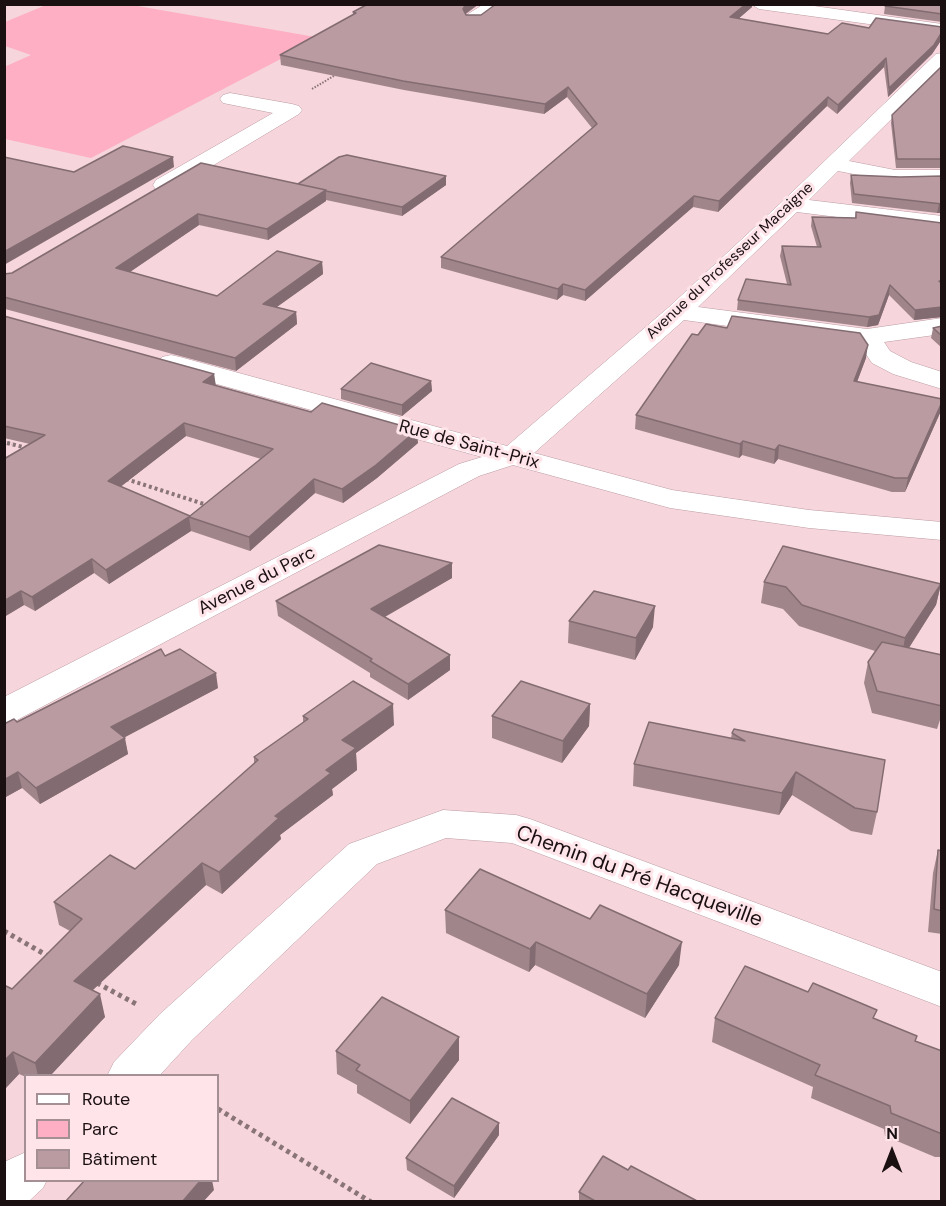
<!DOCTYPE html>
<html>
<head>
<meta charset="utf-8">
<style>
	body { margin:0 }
	#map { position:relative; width:946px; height:1206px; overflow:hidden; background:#f6d5dc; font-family:"DM Sans",sans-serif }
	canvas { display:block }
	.frame { position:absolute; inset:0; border:6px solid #1a1012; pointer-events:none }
	.legend { position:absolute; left:24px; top:1074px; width:195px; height:108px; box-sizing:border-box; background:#ffe4ea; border:2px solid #a38f94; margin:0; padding:8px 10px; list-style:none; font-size:18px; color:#1a1012 }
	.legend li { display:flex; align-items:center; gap:12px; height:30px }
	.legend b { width:30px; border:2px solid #a38f94 }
	.north { position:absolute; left:862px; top:1122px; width:60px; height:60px; -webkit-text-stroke:4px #ffe4ea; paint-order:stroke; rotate:0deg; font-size:16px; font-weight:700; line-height:24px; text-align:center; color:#1a1012 }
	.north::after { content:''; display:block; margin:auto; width:21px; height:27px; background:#1a1012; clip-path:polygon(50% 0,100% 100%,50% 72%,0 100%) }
</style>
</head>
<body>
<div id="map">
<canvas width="946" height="1206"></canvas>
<div class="frame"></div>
<ul class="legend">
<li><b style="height:8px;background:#fff"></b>Route</li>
<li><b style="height:16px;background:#feafc3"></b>Parc</li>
<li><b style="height:16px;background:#ba9ba2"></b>Bâtiment</li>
</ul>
<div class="north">N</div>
</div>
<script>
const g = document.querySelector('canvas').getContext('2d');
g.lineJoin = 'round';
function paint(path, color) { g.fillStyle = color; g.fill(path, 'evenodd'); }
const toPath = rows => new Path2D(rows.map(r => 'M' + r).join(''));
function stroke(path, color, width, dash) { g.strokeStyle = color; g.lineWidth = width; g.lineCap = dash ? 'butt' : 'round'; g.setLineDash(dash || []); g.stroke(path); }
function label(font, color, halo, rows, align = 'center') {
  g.font = font + ' "DM Sans",sans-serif'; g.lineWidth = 6; g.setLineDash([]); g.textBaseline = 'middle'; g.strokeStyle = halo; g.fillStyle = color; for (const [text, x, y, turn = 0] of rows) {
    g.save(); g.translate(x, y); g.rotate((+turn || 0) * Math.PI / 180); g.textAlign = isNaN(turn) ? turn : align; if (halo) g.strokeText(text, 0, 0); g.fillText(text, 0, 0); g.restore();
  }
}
const green = toPath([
	[46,5,132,5,321,38,91,158,5,139,4,67,31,55,5,46,5,22]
]);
const pathFar3 = toPath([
	[312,89,337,74]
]);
const pathFar2 = toPath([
	[4,442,12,444]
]);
const pathFar1 = toPath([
	[7,443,27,448],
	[126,479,207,505]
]);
const path = toPath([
	[4,931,48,956],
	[97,983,138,1005],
	[218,1109,371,1202]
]);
const minor = toPath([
	[484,4,505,4,480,22,468,22,465,18,468,14,484,4],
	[751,4,800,4,942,24,942,34,759,9,751,4],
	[942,53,942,69,849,161,895,170,942,170,942,182,895,182,838,171,809,200,942,216,942,230,797,212,698,307,867,329,942,318,942,334,884,342,890,351,911,362,942,372,942,389,893,374,872,363,859,344,684,320,534,453,672,490,809,510,942,522,942,540,809,528,670,508,513,465,479,476,17,720,4,724,4,697,459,464,482,457,162,369,158,363,162,357,171,355,180,357,507,446,669,307,784,200,936,54,942,53],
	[230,93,292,104,299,106,302,110,299,114,172,190,164,192,156,190,153,185,156,180,273,113,223,103,220,99,223,95,230,93],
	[443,810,516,815,530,819,942,972,942,1007,512,843,446,838,377,864,192,1040,159,1076,107,1076,114,1062,160,1014,349,844,443,810],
	[26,1152,26,1180,47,1180,43,1188,28,1202,4,1202,4,1162,26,1152]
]);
const wall = toPath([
	[368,4,479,4,466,14,466,15,481,15,496,4,752,4,752,7,738,19,828,34,869,28,942,27,942,39,932,54,888,97,884,67,837,114,827,106,718,212,693,207,585,301,563,295,557,300,441,268,441,257,592,128,567,97,544,114,404,90,281,65,280,55,353,15,353,12],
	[942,4,942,22,884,14,885,6],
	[942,66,942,168,896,168,891,123,892,115],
	[201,163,298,184,446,185,402,216,326,200,326,201,268,240,199,225,130,272,217,296,322,262,323,274,277,307,296,312,297,324,236,371,5,309,4,274,12,273],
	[851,175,900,177,942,176,942,213,937,213,852,203,850,183],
	[856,212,942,223,942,317,914,320,889,295,878,325,867,327,737,310,738,300,787,284,780,256,782,246,817,247,811,226,812,217,855,218],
	[4,316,214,374,215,386,418,443,377,478,343,503,315,493,250,551,191,531,109,584,94,573,35,611,24,605,4,617,4,458,30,444,4,438],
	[186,436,261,459,190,516,120,487],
	[942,326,942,348,931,338,933,328],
	[866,358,857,382,942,399,940,413,905,492,892,492,778,459,774,464,742,455,739,458,635,429,636,415],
	[431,381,432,391,402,416,341,399,341,389],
	[452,563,452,578,385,617,450,655,450,670,408,700,370,677,370,673,278,616,276,601],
	[764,582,941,584,936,605,909,648,942,655,942,714,937,729,872,713,864,683,868,662,875,651,799,626,783,609,761,603],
	[569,621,653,627,635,660,568,643],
	[165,656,218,688,124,737,128,754,40,804,22,788,4,798,17,722],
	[590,704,589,726,562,763,492,738,492,716],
	[303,716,394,725,356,753,357,770,332,789,333,795,280,835,281,839,222,894,206,885,92,990,105,1017,50,1076,26,1076,26,1077,19,1074,4,1090,12,989,70,931,59,925,54,902,135,869,254,764,254,757,303,723],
	[732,733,877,812,872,835,851,831,792,795,779,815,633,786,634,764,731,738],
	[938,850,942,851,942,934,928,932,933,873],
	[445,910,590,919,679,965,645,1018,535,965,529,972,446,933],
	[715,1018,875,1019,916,1041,942,1051,942,1157,935,1157,885,1136,884,1129,811,1098,813,1087,712,1042],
	[336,1051,459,1060,410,1124,357,1093,357,1085,337,1074],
	[499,1135,454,1198,407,1170,406,1158],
	[628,1170,699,1202,579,1202,579,1192]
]);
const shadedWall = toPath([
	[466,4,479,4,466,13,463,18,463,9],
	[746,4,752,4,752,7,730,26,730,17],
	[942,32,942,39,932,54,888,97,889,88],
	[886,58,884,67,837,114,838,105],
	[568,87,567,97,544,114,545,104],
	[828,97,827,106,718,212,719,201],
	[173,157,174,167,4,265,4,252],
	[446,176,446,185,402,216,402,207],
	[326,190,326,201,268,240,267,229],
	[694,196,693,207,585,301,585,290],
	[939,204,942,204,942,213,937,213],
	[198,214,199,225,118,280,116,268],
	[322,262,323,274,264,316,263,304],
	[563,284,563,295,557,300,558,289],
	[890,285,889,295,878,325,867,327,869,317],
	[942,307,942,317,914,320,915,310],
	[296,312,297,324,236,371,235,358],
	[868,345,866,358,852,395,854,381],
	[214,374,216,386,203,382],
	[431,381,432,391,402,416,402,405],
	[942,402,940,413,905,492,908,478],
	[184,423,186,436,110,495,108,481],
	[417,430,418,443,377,478,343,503,342,489],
	[743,441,742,455,739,458,740,444],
	[779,445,778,459,774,464,775,450],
	[314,479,315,493,250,551,249,537],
	[189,517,191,531,109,584,106,570],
	[92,559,94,573,35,611,32,597],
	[452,563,452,578,372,624,371,609],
	[941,584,936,605,901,660,905,638],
	[21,591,24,605,4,617,4,601],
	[655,606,653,627,635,660,636,638],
	[450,655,450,670,408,700,408,684],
	[216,673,218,688,114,743,111,727],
	[393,704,394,725,356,753,357,770,332,789,333,795,280,835,281,839,222,894,219,872,275,816,326,770,342,740],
	[590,704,589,726,562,763,563,741],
	[125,738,128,754,40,804,36,788],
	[18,772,22,788,4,798,4,780],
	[796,772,792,795,779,815,782,793],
	[202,863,206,885,79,1003,74,981],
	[536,942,535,965,529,972,530,949],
	[682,942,679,965,645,1018,647,994],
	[100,994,105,1017,50,1076,38,1076,35,1063],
	[459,1037,459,1060,410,1124,410,1101],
	[13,1052,19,1074,4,1090,4,1061],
	[499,1123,499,1135,454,1198,454,1186],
	[201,1180,212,1180,214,1190,203,1202,182,1202]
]);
const building = toPath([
	[368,4,466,4,463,9,466,15,481,15,496,4,746,4,730,17,828,34,842,23,869,28,876,18,942,27,942,32,934,45,889,88,886,58,838,105,828,97,719,201,694,196,585,290,563,284,558,289,441,257,597,124,568,87,545,104,403,81,280,55,356,13,353,12,368,4],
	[887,4,942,4,942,14,885,6,887,4],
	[942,66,942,159,897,159,892,115,942,66],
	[123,146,173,157,4,252,4,157,74,172,123,146],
	[347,155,446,176,402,207,326,191,326,190,298,184,339,157,347,155],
	[201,163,326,190,267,229,198,214,116,268,217,296,277,251,322,262,263,304,296,312,235,358,4,297,4,274,12,273,201,163],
	[851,175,900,177,942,176,942,204,854,194,851,175],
	[856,212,942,223,942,282,939,281,942,284,942,307,915,310,890,285,879,315,869,317,738,300,746,279,791,285,782,246,821,247,812,217,856,218,856,212],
	[4,316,214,374,203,382,311,412,322,403,417,430,376,465,342,489,314,479,249,537,189,517,106,570,92,559,32,597,21,591,4,601,4,459,45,435,4,426,4,316],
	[184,423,273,449,190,516,108,481,184,423],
	[732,316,860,333,868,345,854,381,942,399,942,402,908,478,895,478,779,445,775,450,743,441,740,444,636,415,692,334,698,335,706,324,727,328,732,316],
	[942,326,942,336,933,328,942,326],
	[371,363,431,381,402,405,341,389,371,363],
	[379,545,452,563,371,609,450,655,408,684,370,661,372,659,276,601,379,545],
	[783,546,941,584,905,638,802,605,786,587,764,582,783,546],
	[594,591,655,606,636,638,569,621,594,591],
	[882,642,942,655,942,706,877,691,868,662,882,642],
	[161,649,165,656,180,649,216,673,111,727,125,738,36,788,18,772,4,780,4,724,14,719,17,722,161,649],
	[353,681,393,704,342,740,356,748,326,770,331,773,275,816,279,818,219,872,202,863,74,981,100,994,35,1063,13,1052,4,1061,4,985,12,989,82,919,54,902,110,855,135,869,258,760,254,757,308,719,303,716,353,681],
	[521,681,590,704,563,741,492,716,521,681],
	[649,722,745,741,732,733,734,729,885,760,877,812,855,808,796,772,782,793,634,764,649,722],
	[938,850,942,851,942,911,934,909,938,850],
	[480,869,590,919,600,905,682,942,647,994,536,942,530,949,445,910,480,869],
	[745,966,808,992,813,983,877,1010,873,1018,917,1036,915,1041,942,1051,942,1134,891,1113,890,1106,815,1075,820,1065,715,1018,745,966],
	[382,997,459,1037,410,1101,356,1070,360,1065,336,1051,382,997],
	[452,1098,499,1123,454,1186,406,1158,452,1098],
	[603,1156,628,1170,631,1166,699,1202,597,1202,579,1192,603,1156],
	[85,1180,201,1180,182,1202,65,1202,85,1180]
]);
const farStreetnames = [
	["Avenue du Professeur Macaigne",730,261,-43]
];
const streetNames = [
	["Rue de Saint-Prix",469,445,15],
	["Avenue du Parc",257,581,-27]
];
const nearStreetnames = [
	["Chemin du Pré Hacqueville",639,877,20]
];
paint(green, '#feafc3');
stroke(minor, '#bb9ca3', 1);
stroke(pathFar3, '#897478', 2, [1.5, 1.5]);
stroke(pathFar2, '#897478', 3, [2, 2]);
stroke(pathFar1, '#897478', 4, [3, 3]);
stroke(path, '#897478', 5, [4, 4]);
paint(minor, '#fff');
paint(wall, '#a0858b');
paint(shadedWall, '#826c71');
paint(building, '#ba9ba2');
stroke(building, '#826c71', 1.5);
label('15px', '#1a1012', '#ffe4ea', farStreetnames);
label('18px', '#1a1012', '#ffe4ea', streetNames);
label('21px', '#1a1012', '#ffe4ea', nearStreetnames);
</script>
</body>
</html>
